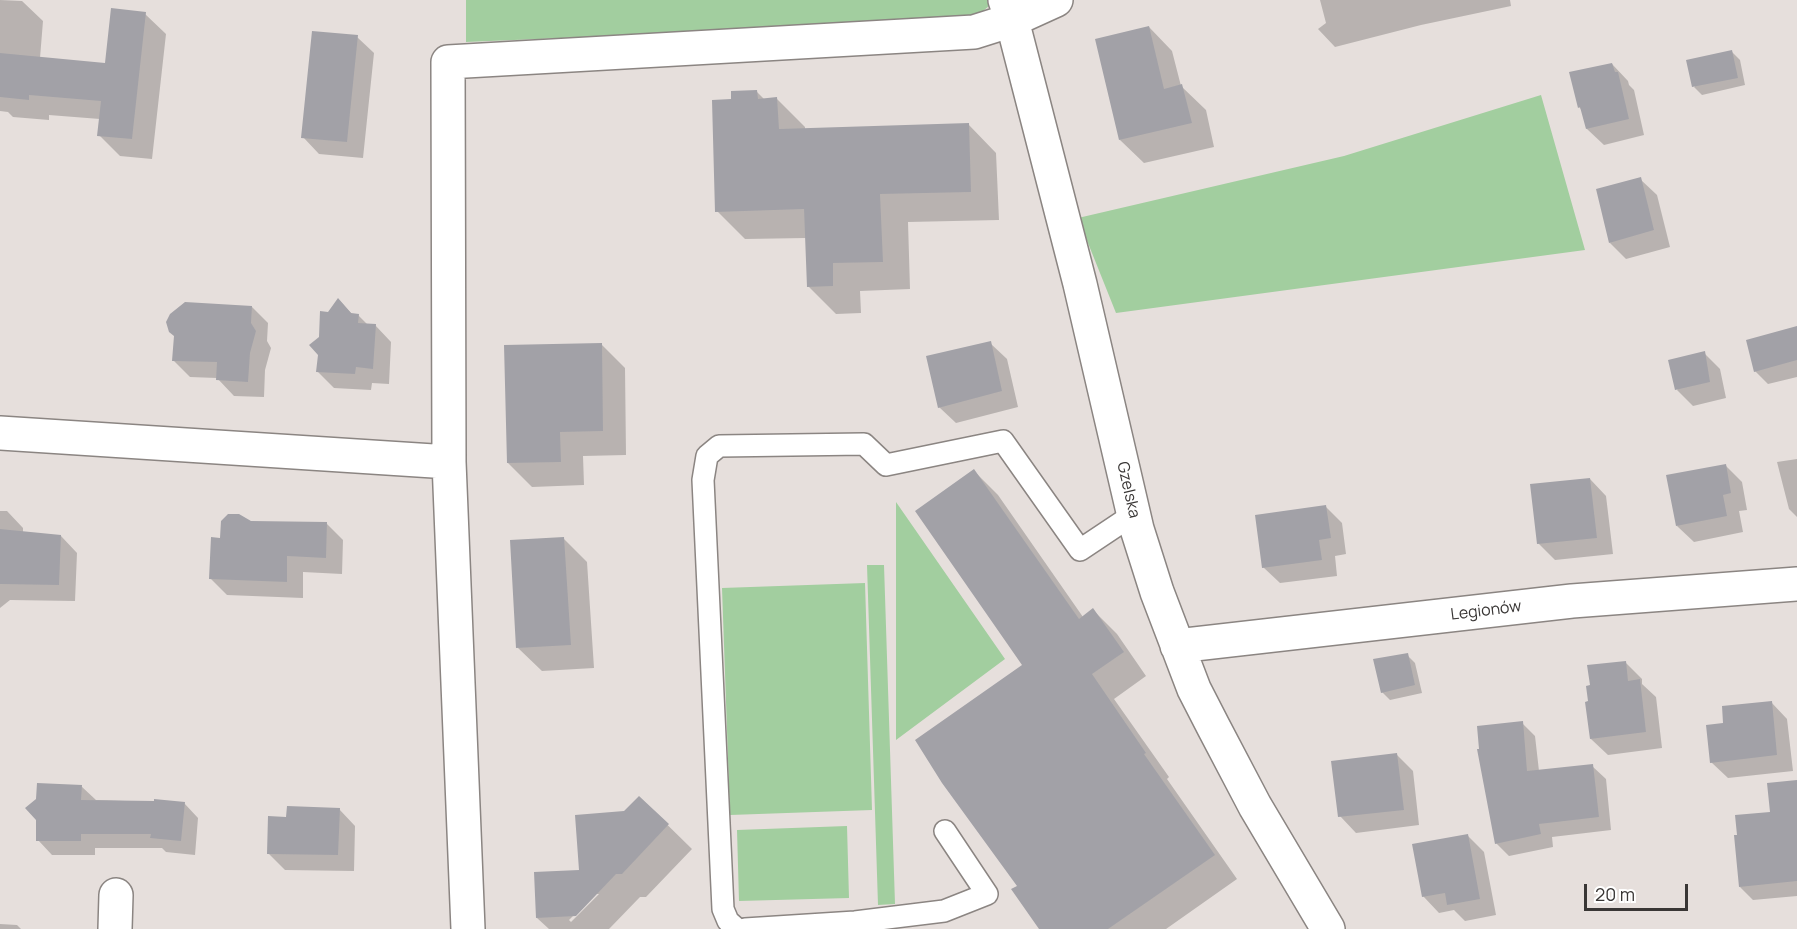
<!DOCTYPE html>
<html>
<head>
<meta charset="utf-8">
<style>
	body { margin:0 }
	#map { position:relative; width:1797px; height:929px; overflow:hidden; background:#e6dfdc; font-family:Manrope,sans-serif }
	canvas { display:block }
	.scale { position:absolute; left:1584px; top:884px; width:104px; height:27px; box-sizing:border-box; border:3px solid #393635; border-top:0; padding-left:8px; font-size:18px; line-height:21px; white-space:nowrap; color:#393635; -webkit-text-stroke:4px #fff; paint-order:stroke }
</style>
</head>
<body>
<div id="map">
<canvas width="1797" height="929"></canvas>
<div class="scale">20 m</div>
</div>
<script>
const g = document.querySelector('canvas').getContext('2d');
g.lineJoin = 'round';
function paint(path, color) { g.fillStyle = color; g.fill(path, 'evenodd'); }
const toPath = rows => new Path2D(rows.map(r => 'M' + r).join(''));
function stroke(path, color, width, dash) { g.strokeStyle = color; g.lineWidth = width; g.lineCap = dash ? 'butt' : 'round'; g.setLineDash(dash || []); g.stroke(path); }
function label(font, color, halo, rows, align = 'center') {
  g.font = font + ' Manrope,sans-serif'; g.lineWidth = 4.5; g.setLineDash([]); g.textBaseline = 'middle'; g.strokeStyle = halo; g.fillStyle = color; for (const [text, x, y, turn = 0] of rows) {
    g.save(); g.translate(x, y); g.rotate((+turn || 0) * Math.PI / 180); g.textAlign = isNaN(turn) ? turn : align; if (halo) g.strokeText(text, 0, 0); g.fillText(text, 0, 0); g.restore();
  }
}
const green = toPath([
	[466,0,987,0,989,6,971,21,466,42],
	[1541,95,1585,250,1116,313,1078,218,1344,156],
	[896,502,1005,659,896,740],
	[867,565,884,565,895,904,878,905],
	[865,583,872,810,730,815,722,588],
	[847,826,849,898,739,901,737,830]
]);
const shadow = toPath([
	[0,0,22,1,43,21,40,58,106,64,145,14,166,34,152,159,120,156,99,135,100,119,49,115,49,120,13,117,8,112,0,111],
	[1320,0,1510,0,1511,6,1421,25,1335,47,1318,29,1326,23],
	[1149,27,1172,51,1181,86,1206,110,1214,147,1144,163,1120,140],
	[357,37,374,53,363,158,319,154,303,137],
	[1732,52,1740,60,1745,85,1702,95,1694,87],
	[1612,64,1628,81,1629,85,1634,90,1644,135,1604,145,1587,129,1583,111,1579,107],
	[757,92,765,100,777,99,805,127,805,130,968,124,996,153,999,220,908,222,910,289,860,291,861,313,836,314,808,286,806,238,745,239,717,211,733,101],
	[1640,179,1657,195,1670,247,1626,259,1610,243],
	[339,300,353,315,358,315,368,325,375,325,391,342,389,384,372,383,371,390,334,388,318,372,320,338,329,313],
	[252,307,268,323,267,341,271,348,265,370,264,397,234,396,217,378,190,377,174,361,175,336],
	[1797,328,1797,377,1768,384,1755,371],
	[990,343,1007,359,1018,407,956,423,939,407],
	[601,344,625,368,626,455,583,456,584,485,532,487,508,463],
	[1704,353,1720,369,1726,398,1693,406,1677,390],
	[1797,459,1797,517,1789,509,1777,462],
	[1725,465,1742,482,1747,510,1739,511,1743,532,1694,542,1677,526],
	[974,471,998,495,1083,617,1093,610,1117,634,1146,676,1114,699,1169,777,1167,779,1237,879,1166,929,1041,929,1019,886,1024,665],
	[1590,479,1606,496,1613,554,1555,560,1538,543],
	[1326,507,1342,523,1346,554,1335,556,1337,576,1280,583,1263,567],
	[0,511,7,511,23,528,23,533,61,536,77,553,75,601,10,600,0,608],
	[250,522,327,524,343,540,342,574,303,572,303,598,227,595,211,579,221,539],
	[563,538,587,562,594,668,542,671,518,648],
	[1407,655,1415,663,1422,693,1390,700,1382,692],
	[1625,662,1642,679,1642,684,1656,697,1662,748,1608,755,1591,739,1590,703,1592,686],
	[1771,702,1787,719,1793,771,1728,778,1711,762,1725,724],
	[1522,723,1535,736,1539,771,1592,766,1606,779,1611,830,1552,837,1553,847,1509,856,1496,843],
	[1396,754,1413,771,1419,825,1356,833,1340,816],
	[1797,781,1797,896,1753,900,1740,887],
	[81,786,96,800,184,803,198,818,195,855,166,852,162,848,95,848,95,855,52,855,38,840],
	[640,798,692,849,646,897,640,897,609,929,549,929,537,918,581,872,624,813],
	[595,894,599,894,571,922,569,920],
	[339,809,355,826,354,871,285,870,269,854,288,818],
	[1468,836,1484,852,1496,915,1465,921,1454,910,1439,913,1423,896],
	[0,924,17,925,21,929,0,929]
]);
const building = toPath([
	[111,8,146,12,132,139,97,136,101,101,29,95,29,100,0,97,0,53,105,63],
	[1149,26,1164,89,1182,84,1192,123,1119,140,1095,39],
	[312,31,358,35,347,142,301,138],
	[1732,50,1738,78,1692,87,1686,60],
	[1612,63,1615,72,1618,72,1629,119,1586,129,1580,107,1578,108,1569,72],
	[757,90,758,99,777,97,779,129,969,123,971,192,880,194,883,262,833,263,833,286,807,287,804,209,715,212,712,100,731,99,731,91],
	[1641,177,1654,230,1609,243,1596,189],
	[338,298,351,313,359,314,358,323,376,324,373,369,356,367,355,374,316,372,318,355,309,345,319,337,320,311,328,312],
	[185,302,252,306,251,323,256,331,250,353,248,382,216,380,217,362,172,361,174,336,169,332,166,322,170,314],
	[1797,326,1797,360,1754,372,1746,340],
	[991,341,1002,391,938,408,926,356],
	[602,343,603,431,560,432,561,462,507,463,504,345],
	[1705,351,1710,382,1675,390,1668,360],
	[1726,464,1731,493,1723,495,1727,516,1676,526,1666,475],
	[974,469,1079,619,1093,608,1124,652,1092,674,1146,753,1144,754,1215,855,1108,929,1039,929,1011,889,1017,886,942,783,915,740,1022,665,915,511],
	[1590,478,1597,538,1537,544,1530,484],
	[1326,505,1331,538,1319,540,1322,560,1262,568,1255,515],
	[228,514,239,514,251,521,327,522,326,558,287,556,287,582,209,579,211,537,220,538,221,521],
	[0,529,61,535,59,585,0,584],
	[564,537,571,645,516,648,510,540],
	[1408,653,1415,685,1381,693,1373,659],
	[1626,661,1628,681,1640,679,1646,732,1590,739,1585,702,1588,701,1586,686,1590,685,1587,665],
	[1772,701,1777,755,1710,763,1706,725,1723,723,1722,706],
	[1523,721,1527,771,1593,764,1599,817,1539,824,1541,834,1495,844,1477,749,1479,749,1477,726],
	[1397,753,1404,810,1338,817,1331,761],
	[1797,780,1797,881,1739,887,1734,835,1737,835,1735,815,1770,812,1767,783],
	[37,783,82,785,81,800,154,801,154,799,185,802,181,841,150,838,151,834,81,834,81,841,36,841,36,820,25,808,36,799],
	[639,796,669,824,622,874,616,874,576,916,536,918,534,872,579,870,575,815,624,811],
	[287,806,340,808,338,855,267,854,268,816,286,817],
	[1468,834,1480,899,1447,905,1445,893,1422,897,1412,844]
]);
const lane = toPath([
	[737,929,728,921,723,909,703,480,707,456,719,446,864,444,886,465,1003,441,1080,550,1134,514],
	[745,929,855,922,944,911,987,894,945,831]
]);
const street = toPath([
	[1005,0,1012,20,1080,284,1137,529,1157,592,1194,689,1213,726,1255,806,1328,929],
	[0,433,449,462,448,62,974,32,1012,20,1056,0],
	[449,462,468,929],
	[1177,646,1572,601,1797,584],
	[115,929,116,895]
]);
const streetNames = [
	["Gzelska",1128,490,77],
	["Legionów",1486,611,-7]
];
paint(green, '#a2ce9f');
paint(shadow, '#0003');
paint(building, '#a2a1a7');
stroke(lane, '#8b8582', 24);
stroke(street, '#8b8582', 36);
stroke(lane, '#fff', 21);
stroke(street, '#fff', 33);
label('16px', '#393635', '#fff', streetNames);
</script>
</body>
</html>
